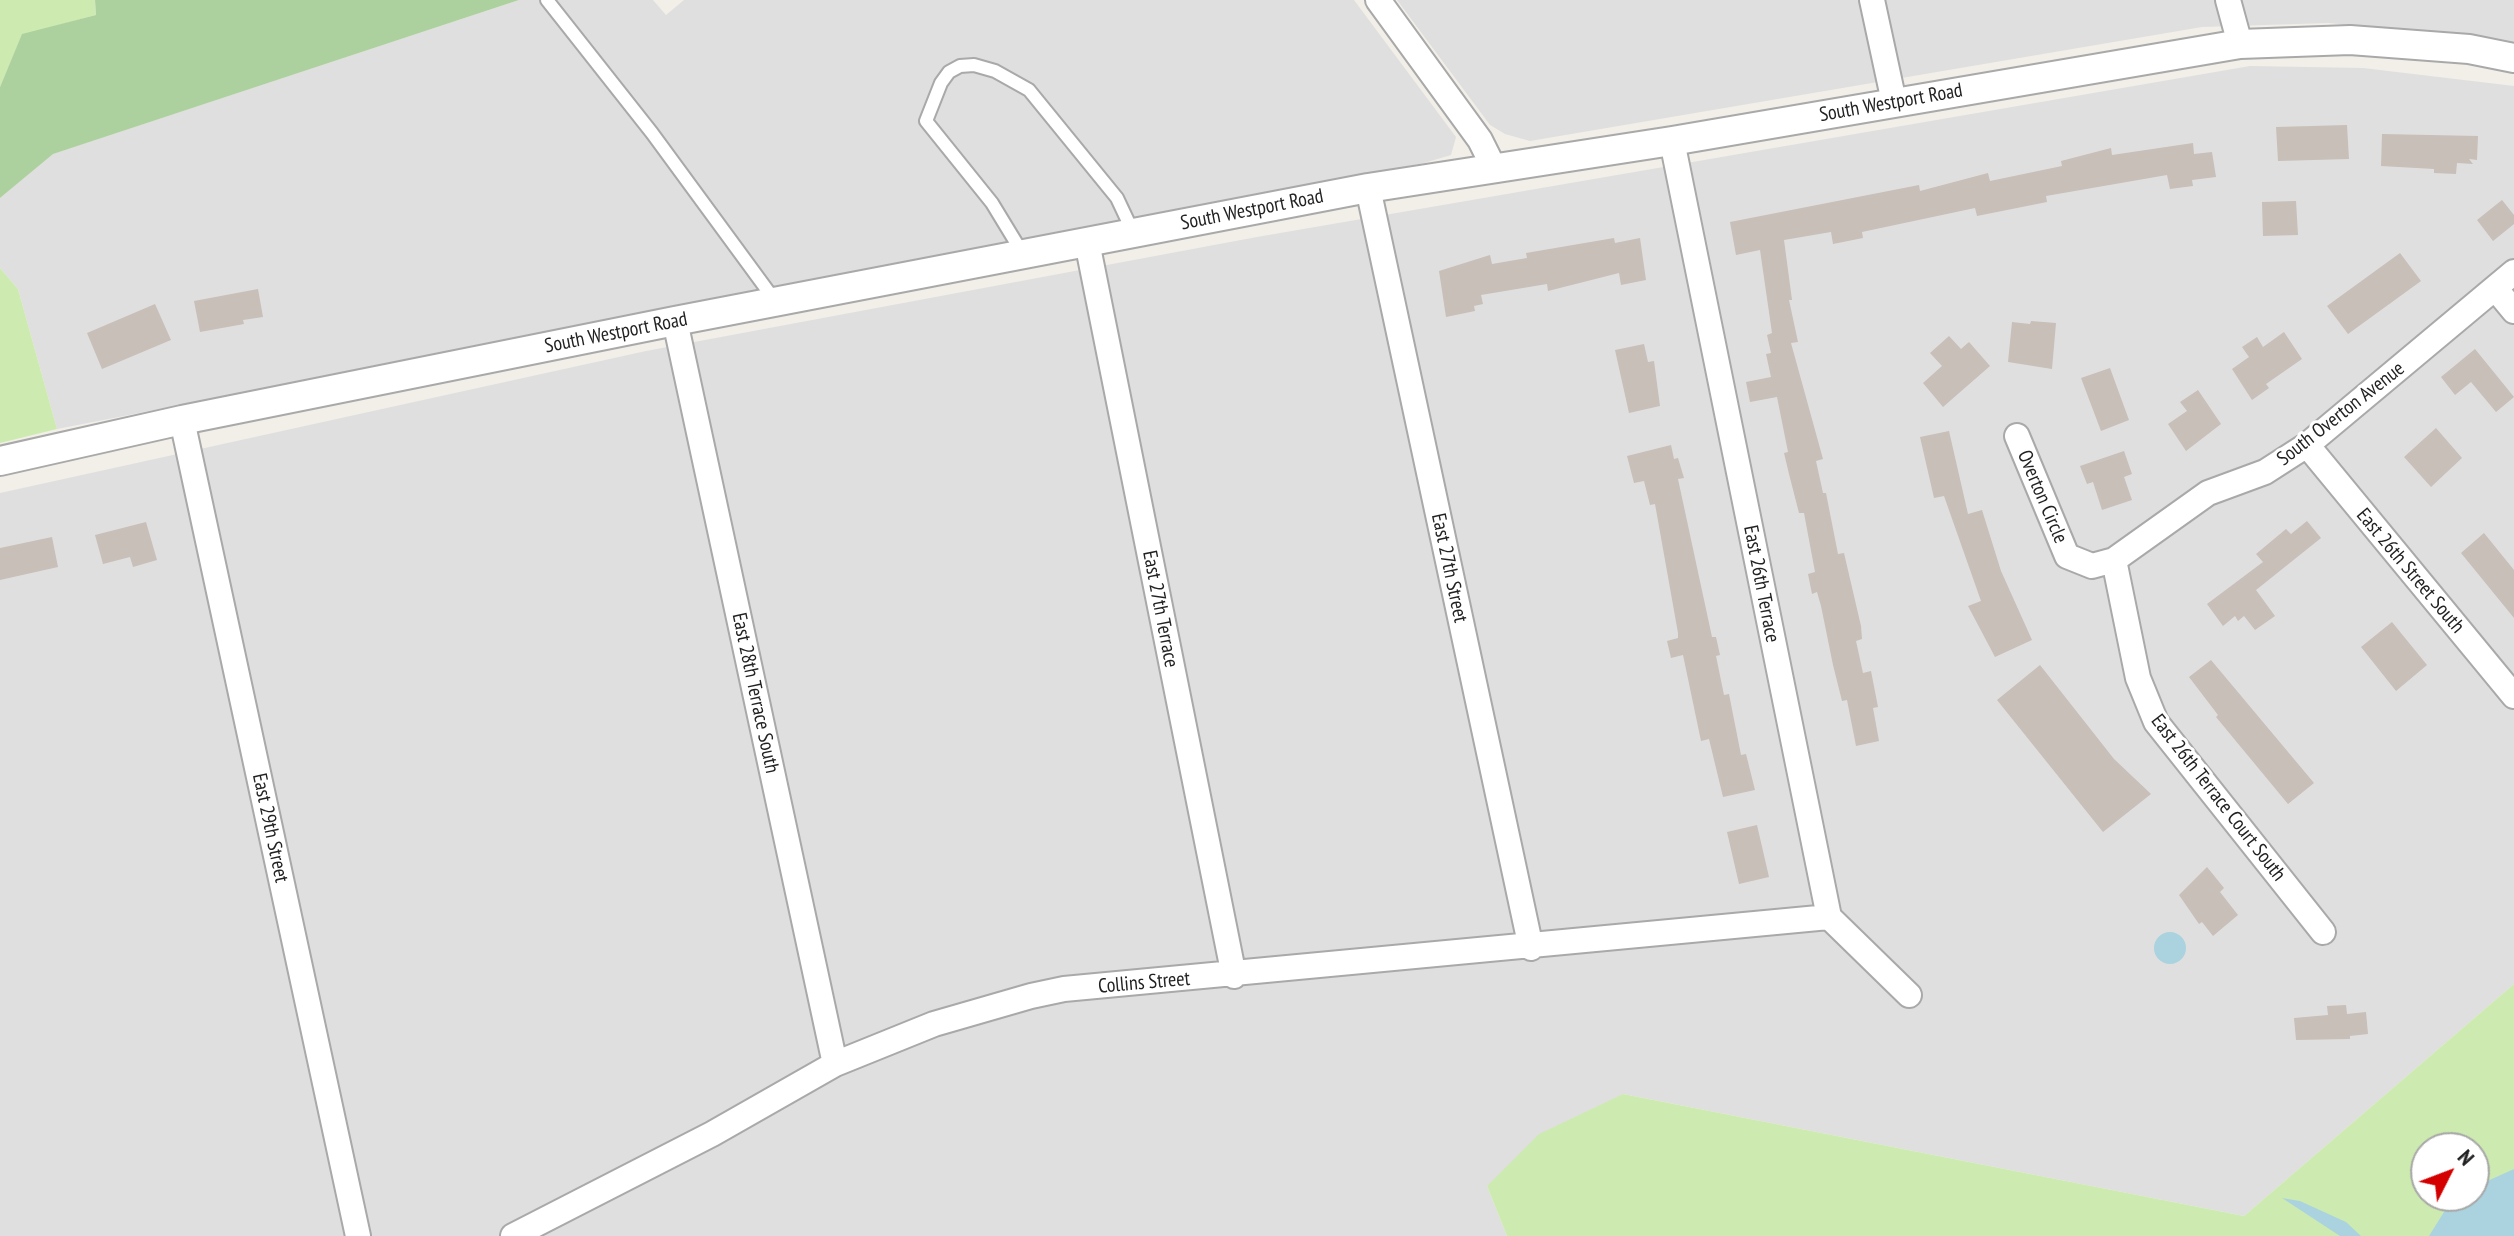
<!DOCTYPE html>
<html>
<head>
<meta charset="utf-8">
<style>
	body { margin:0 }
	#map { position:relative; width:2514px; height:1236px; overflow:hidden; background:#f2efe9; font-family:"PT Sans Narrow",sans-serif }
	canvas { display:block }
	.north { position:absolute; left:2410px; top:1132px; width:80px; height:80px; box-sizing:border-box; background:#fff; border:2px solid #a7a7a7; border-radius:50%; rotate:48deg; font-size:22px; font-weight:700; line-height:32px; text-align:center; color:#222 }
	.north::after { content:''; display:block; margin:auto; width:28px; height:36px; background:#d40000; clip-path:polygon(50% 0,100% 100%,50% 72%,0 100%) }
</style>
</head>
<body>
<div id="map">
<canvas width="2514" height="1236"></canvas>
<div class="north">N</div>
</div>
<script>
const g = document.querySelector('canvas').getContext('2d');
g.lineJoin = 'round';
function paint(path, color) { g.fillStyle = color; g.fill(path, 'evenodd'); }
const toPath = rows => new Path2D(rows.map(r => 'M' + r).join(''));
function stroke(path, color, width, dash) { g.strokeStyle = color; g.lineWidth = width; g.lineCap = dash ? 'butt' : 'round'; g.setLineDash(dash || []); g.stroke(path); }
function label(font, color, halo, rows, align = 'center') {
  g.font = font + ' "PT Sans Narrow",sans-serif'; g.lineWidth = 6; g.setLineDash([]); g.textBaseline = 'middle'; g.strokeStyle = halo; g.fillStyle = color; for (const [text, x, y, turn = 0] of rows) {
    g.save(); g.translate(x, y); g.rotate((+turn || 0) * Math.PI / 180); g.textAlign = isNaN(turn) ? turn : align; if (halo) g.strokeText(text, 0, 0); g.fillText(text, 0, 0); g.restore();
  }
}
const residential = toPath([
	[519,0,653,0,666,15,684,0,1354,0,1456,137,1451,155,1424,163,57,429,18,289,0,268,0,198,52,154],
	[1397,0,2514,0,2514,43,2329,23,2202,27,1530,141,1505,134,1490,125],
	[2250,66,2363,68,2514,86,2514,984,2244,1216,1623,1094,1487,1186,1507,1236,0,1236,0,493,646,351,1257,237]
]);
const grass = toPath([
	[0,0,95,0,96,15,22,35,0,87],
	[0,268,18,289,57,429,0,443],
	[2514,984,2514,1236,1507,1236,1487,1186,1539,1134,1623,1094,2244,1216],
	[2426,1148,2474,1148,2474,1196,2426,1196]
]);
const forest = toPath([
	[95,0,519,0,53,154,0,198,0,87,22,34,96,15]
]);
const water = toPath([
	'2154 948a16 16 0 1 1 32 0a16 16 0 1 1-32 0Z',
	[2514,1169,2514,1236,2429,1236,2449,1204,2461,1196,2474,1196,2474,1187],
	[2282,1198,2300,1201,2346,1222,2361,1236,2340,1236]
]);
const building = toPath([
	[2347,125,2349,159,2278,161,2276,127],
	[2382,134,2478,136,2477,160,2469,159,2473,164,2457,163,2456,174,2434,173,2434,169,2381,166],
	[2193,143,2194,154,2212,152,2216,177,2192,180,2193,186,2170,189,2167,175,2046,196,2047,202,1977,216,1975,208,1862,232,1863,238,1833,244,1831,232,1784,240,1792,300,1789,300,1798,342,1791,343,1823,459,1816,461,1823,493,1826,493,1838,554,1844,553,1861,626,1862,639,1856,641,1863,673,1871,671,1878,707,1873,708,1879,741,1856,746,1847,700,1842,701,1833,665,1821,606,1817,592,1812,594,1808,574,1815,572,1804,513,1799,513,1789,474,1784,453,1788,452,1777,397,1750,402,1746,382,1771,377,1766,354,1771,353,1767,335,1772,333,1760,250,1736,255,1730,222,1919,185,1920,191,1988,173,1990,181,2062,166,2061,161,2111,148,2112,155],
	[2502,200,2514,215,2514,224,2493,241,2477,220],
	[2296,201,2298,235,2263,236,2262,202],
	[1614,238,1615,243,1640,238,1646,280,1621,285,1619,273,1548,291,1547,284,1481,295,1483,304,1474,306,1475,311,1446,317,1439,271,1490,255,1492,264,1527,258,1526,253],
	[2400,253,2421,281,2348,334,2327,306],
	[258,289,263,317,243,320,244,324,200,332,194,301],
	[155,304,171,340,102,369,87,333],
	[2031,321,2056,323,2052,369,2008,362,2012,322,2030,324],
	[2284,332,2302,359,2266,384,2269,388,2252,400,2232,369,2249,357,2242,347,2257,337,2263,347],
	[1949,336,1961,349,1969,342,1990,366,1943,407,1923,383,1942,366,1930,353],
	[1644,344,1648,362,1654,361,1660,406,1629,413,1615,350],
	[2475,349,2514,397,2496,412,2471,382,2455,395,2441,377],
	[2110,368,2129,420,2101,431,2081,378],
	[2198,390,2221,424,2186,451,2168,424,2187,411,2180,402],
	[2436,428,2462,458,2431,487,2404,457],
	[1949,431,1968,514,1982,510,2001,571,2032,640,1995,657,1968,606,1981,601,1944,496,1934,498,1920,437],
	[1671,445,1674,459,1678,458,1684,478,1678,479,1712,637,1716,637,1720,655,1716,656,1724,695,1729,694,1741,755,1746,754,1755,790,1723,797,1709,739,1701,741,1683,655,1671,658,1667,641,1678,638,1678,633,1655,504,1650,505,1644,481,1634,483,1627,456],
	[2124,451,2132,474,2124,477,2132,500,2102,510,2093,482,2087,484,2080,466],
	[2307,521,2321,538,2256,590,2275,616,2255,630,2244,616,2238,621,2235,616,2223,626,2207,604,2263,562,2256,554,2286,529,2291,534],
	[146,522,157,560,133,567,130,557,103,564,95,535],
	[2484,533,2514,570,2514,618,2461,553],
	[52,537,58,567,0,580,0,548],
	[2392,622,2427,665,2396,691,2361,647],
	[2211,660,2314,783,2288,804,2216,717,2218,715,2189,677],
	[2040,665,2114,759,2151,794,2103,832,1997,700],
	[1757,825,1769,877,1739,884,1727,832],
	[2207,867,2224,888,2220,892,2238,915,2213,936,2202,922,2199,924,2179,895],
	[2346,1005,2347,1014,2366,1012,2368,1034,2350,1036,2350,1039,2296,1040,2294,1018,2328,1015,2327,1006]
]);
const service = toPath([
	[547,0,652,133,776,302],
	[1023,254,992,203,926,121,941,83,949,72,960,66,974,65,995,71,1029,90,1117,198,1133,232]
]);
const minor = toPath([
	[1378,0,1480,140,1495,170],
	[1872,0,1894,102],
	[2228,0,2240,44],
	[1672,141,1829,917,1909,995],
	[1368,188,1531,948],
	[1087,242,1234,976],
	[2495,288,2514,311],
	[675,321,835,1064],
	[182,420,358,1236],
	[2017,436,2067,556,2092,566,2114,560,2208,493,2265,472,2307,445,2514,272],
	[2307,445,2514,696],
	[2114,560,2138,678,2156,722,2323,932],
	[513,1236,712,1134,835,1064,934,1024,1031,996,1064,989,1829,917]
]);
const tertiary = toPath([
	[0,461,182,420,675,321,1368,188,1672,141,2240,44,2350,40,2469,49,2514,58]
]);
const streetNames = [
	["South Westport Road",1891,103,-10],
	["South Westport Road",1252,210,-11],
	["South Westport Road",616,333,-11],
	["South Overton Avenue",2341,414,-38],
	["Overton Circle",2042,497,67],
	["East 27th Street",1449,568,78],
	["East 26th Street South",2410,571,50],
	["East 26th Terrace",1761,584,79],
	["East 27th Terrace",1160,609,79],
	["East 28th Terrace South",755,693,78],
	["East 26th Terrace Court South",2218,798,52],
	["East 29th Street",270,828,78],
	["Collins Street",1144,983,-5]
];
paint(residential, '#e0dfdf');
paint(grass, '#cdebb0');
paint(forest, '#add19e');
paint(water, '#aad3df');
paint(building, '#c7bfb8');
stroke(service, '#a9a9a9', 16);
stroke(minor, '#a9a9a9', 28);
stroke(tertiary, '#a9a9a9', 32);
stroke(service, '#fff', 12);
stroke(minor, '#fff', 24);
stroke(tertiary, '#fff', 28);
label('20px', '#222', '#fff', streetNames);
</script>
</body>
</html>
